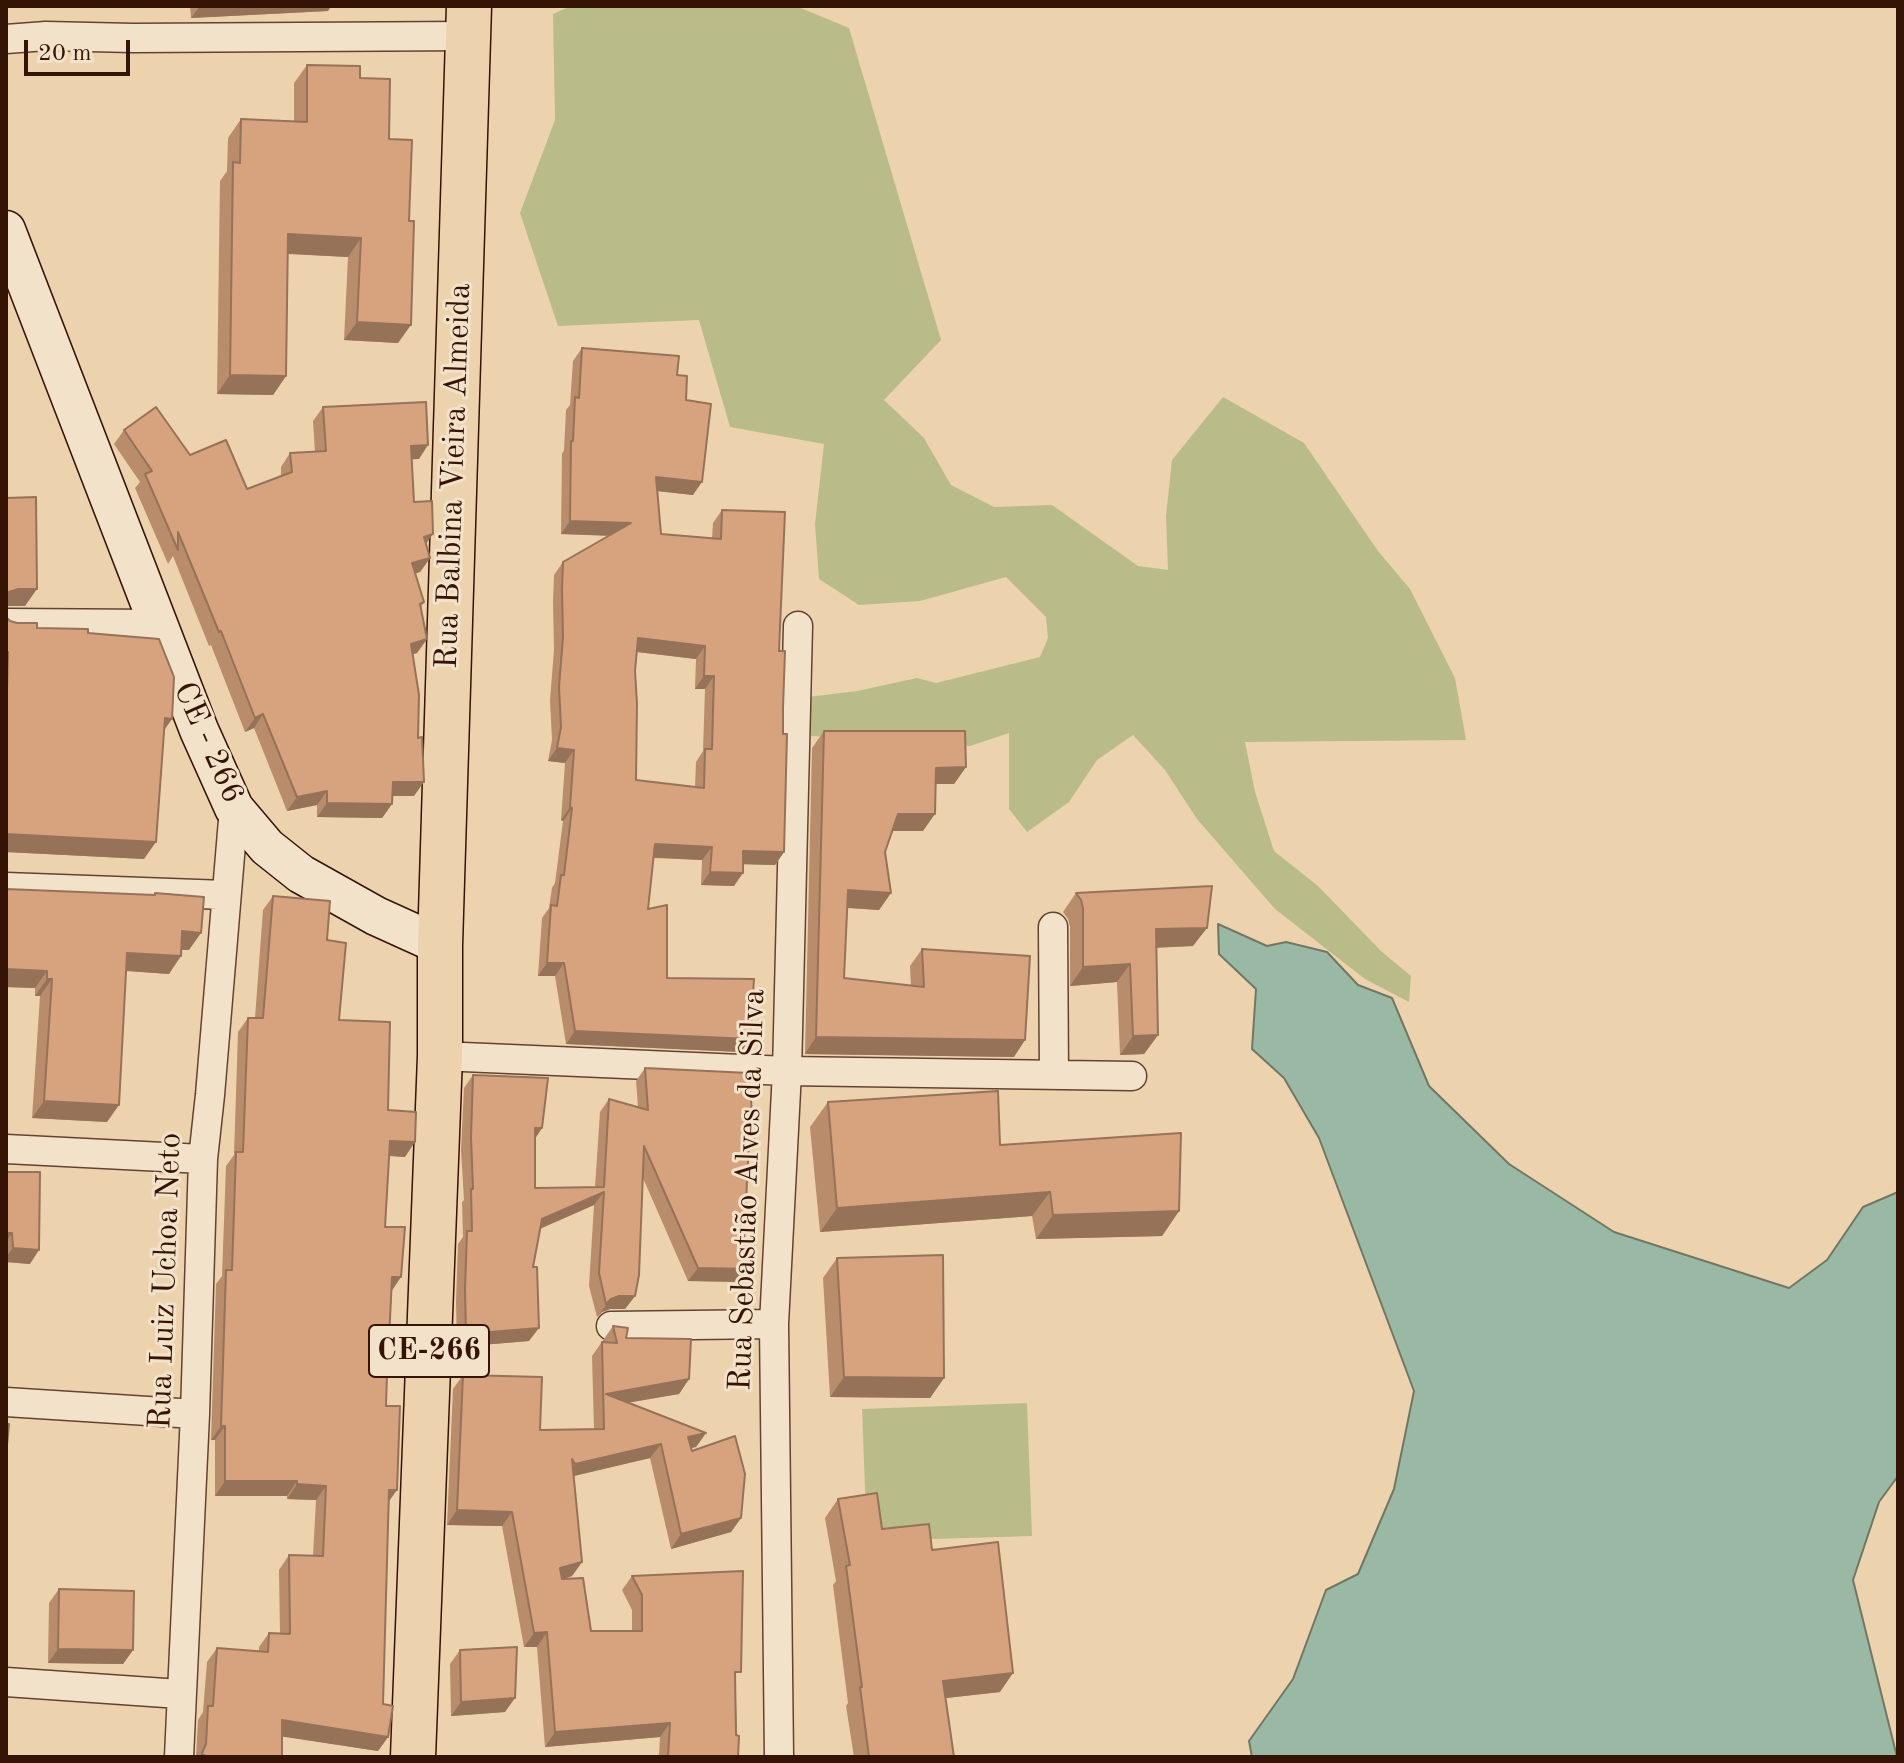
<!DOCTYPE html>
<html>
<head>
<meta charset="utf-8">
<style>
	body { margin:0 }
	#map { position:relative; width:1904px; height:1763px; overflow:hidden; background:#ecd3ad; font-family:"Old Standard TT",serif }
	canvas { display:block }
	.frame { position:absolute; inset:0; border:8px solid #351305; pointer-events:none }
	.scale { position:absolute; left:24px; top:40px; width:106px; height:36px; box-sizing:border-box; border:4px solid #351305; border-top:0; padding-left:10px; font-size:24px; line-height:28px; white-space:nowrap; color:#351305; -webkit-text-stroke:6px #f3e2ca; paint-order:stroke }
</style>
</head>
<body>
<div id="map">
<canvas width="1904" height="1763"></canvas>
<div class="frame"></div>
<div class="scale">20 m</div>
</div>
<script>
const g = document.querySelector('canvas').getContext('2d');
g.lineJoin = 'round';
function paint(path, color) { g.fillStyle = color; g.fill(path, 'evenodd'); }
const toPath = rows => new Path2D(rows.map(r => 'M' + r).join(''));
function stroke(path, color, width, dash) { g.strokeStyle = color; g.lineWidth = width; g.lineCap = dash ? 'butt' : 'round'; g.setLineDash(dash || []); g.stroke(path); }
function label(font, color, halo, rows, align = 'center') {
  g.font = font + ' "Old Standard TT",serif'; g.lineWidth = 6; g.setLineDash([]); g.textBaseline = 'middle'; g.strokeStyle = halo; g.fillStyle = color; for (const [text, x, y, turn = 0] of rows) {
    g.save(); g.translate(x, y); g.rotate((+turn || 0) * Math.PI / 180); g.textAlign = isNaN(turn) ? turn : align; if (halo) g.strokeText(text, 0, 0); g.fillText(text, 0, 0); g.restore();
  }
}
const green = toPath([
	[571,6,796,6,849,28,941,340,884,400,924,438,951,485,994,507,1052,505,1138,566,1168,570,1166,516,1172,460,1223,397,1304,443,1378,551,1410,589,1455,678,1466,740,1245,742,1255,792,1274,851,1318,886,1382,952,1411,976,1409,1002,1365,979,1275,909,1197,819,1165,770,1133,735,1097,760,1069,802,1027,832,1009,809,1009,733,970,746,811,736,807,710,808,697,857,691,917,678,936,683,1040,657,1048,638,1046,617,1006,577,920,601,859,605,819,579,815,524,824,444,730,427,699,320,558,326,520,213,555,120,553,14],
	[1027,1403,1032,1536,867,1541,862,1409]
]);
const water = toPath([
	[1218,924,1267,946,1286,942,1327,952,1358,985,1392,998,1429,1086,1509,1164,1614,1232,1789,1288,1827,1260,1863,1207,1898,1192,1898,1476,1879,1502,1853,1580,1897,1757,1252,1757,1249,1741,1293,1679,1326,1590,1358,1574,1394,1489,1414,1391,1319,1138,1284,1078,1252,1049,1256,989,1219,954,1218,924]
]);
const street = toPath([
	[6,39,46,36,133,38,468,36],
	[6,623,158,624],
	[6,887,225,895],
	[1053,927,1054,1075],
	[440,1056,787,1071,1132,1076],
	[6,1149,203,1159],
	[611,1326,774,1324],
	[6,1402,195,1414],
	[6,1682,180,1694],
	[179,1757,195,1414,203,1159,210,1095,234,808],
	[779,1757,774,1324,787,1071,798,626]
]);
const secondary = toPath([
	[6,230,199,730,234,808,267,847,301,874,376,916,440,945]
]);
const primary = toPath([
	[413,1757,440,1056,440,945,469,6]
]);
const wall = toPath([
	[190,6,331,6,328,11,191,18],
	[307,65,360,78,389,139,398,343,344,340,348,257,288,254,286,376,273,395,217,394,220,181,227,171,228,138,241,119,294,122,294,83],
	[582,348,677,375,686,400,693,495,658,491,661,534,712,539,713,523,722,510,779,651,783,708,784,852,775,865,743,864,734,886,701,885,702,860,653,858,648,909,667,978,741,1052,566,1044,555,976,538,976,542,918,549,908,552,888,555,883,563,821,561,820,565,763,548,761,552,740,550,700,554,650,553,602,554,575,563,562,610,536,561,534,562,454,564,450,566,410,570,405,573,361],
	[637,652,696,659,695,689,705,689,703,751,696,762,695,787,636,780,635,671],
	[323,407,419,459,411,459,414,502,430,558,420,572,415,574,424,602,421,607,427,639,417,653,413,654,414,796,392,796,392,804,382,818,317,817,317,805,287,811,254,728,245,732,211,645,209,646,173,556,168,564,135,488,140,482,114,444,124,430,190,455,247,489,281,476,281,467,290,453,315,452,313,421],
	[6,617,10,621,37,628,88,633,172,719,164,729,144,859,6,852],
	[824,731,966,767,954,784,935,784,923,831,893,831,885,852,891,893,879,910,847,908,844,978,911,986,910,966,922,949,1014,1057,805,1054,812,748],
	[6,889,154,895,155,893,189,950,181,950,169,974,126,971,107,1122,32,1118,40,996,35,996,35,988,6,987],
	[1076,893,1193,946,1156,948,1158,1035,1144,1054,1120,1055,1117,982,1070,986,1070,927,1068,919,1063,912],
	[273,896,327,940,339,1020,388,1110,405,1157,389,1156,385,1227,392,1290,389,1340,379,1354,376,1354,376,1372,386,1406,388,1502,383,1704,388,1737,378,1751,282,1736,282,1757,196,1757,198,1720,203,1712,207,1662,217,1648,259,1651,259,1647,269,1633,280,1633,279,1570,289,1555,313,1556,316,1500,287,1499,287,1496,215,1496,215,1440,211,1440,216,1284,222,1276,226,1166,234,1155,238,1032,248,1018,255,1018,263,910],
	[645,1068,749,1148,744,1242,744,1282,688,1281,643,1178,635,1296,625,1309,610,1309,602,1312,597,1317,589,1286,594,1205,540,1229,533,1267,529,1341,457,1347,456,1302,458,1244,463,1237,462,1202,464,1200,461,1150,464,1088,473,1075,542,1128,535,1139,535,1188,595,1187,600,1112,609,1099,638,1107,636,1081],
	[828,1102,1000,1145,1179,1211,1162,1236,1036,1239,1032,1216,820,1232,810,1127],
	[6,1172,30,1264,6,1262],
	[837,1258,944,1378,930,1398,830,1397,823,1278],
	[613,1326,626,1338,689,1379,679,1394,628,1402,706,1433,696,1447,691,1448,692,1451,741,1518,731,1532,671,1549,650,1458,574,1476,582,1562,572,1576,564,1579,591,1631,632,1631,632,1610,622,1590,632,1576,735,1679,738,1757,659,1757,660,1737,545,1747,537,1647,524,1647,502,1526,447,1525,453,1389,463,1375,540,1430,594,1429,592,1356],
	[838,1499,882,1529,932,1550,1000,1692,945,1698,954,1757,854,1757,846,1706,848,1703,833,1585,836,1581,825,1518],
	[59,1589,133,1650,123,1664,48,1663,49,1603],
	[460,1650,505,1712,451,1716,450,1664]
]);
const shadedWall = toPath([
	[200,6,331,6,328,11,191,18],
	[288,234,361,238,348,257,275,253],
	[357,322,411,325,398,343,344,340],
	[230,375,286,376,273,395,217,394],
	[428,445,419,459,401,460,411,446],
	[656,477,702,482,693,495,647,490],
	[570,521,631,523,622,536,561,534],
	[433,534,423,548,424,537],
	[430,558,420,572,402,577,412,563],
	[18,589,37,589,25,606,6,606,6,595,9,592],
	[638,638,705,646,696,659,629,651],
	[427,639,417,653,402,658,411,644],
	[704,676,714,676,705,689,695,689],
	[263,714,254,728,245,732,255,718],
	[165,718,172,719,160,736],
	[557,748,574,750,565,763,548,761],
	[966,767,954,784,924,784,936,768],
	[393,782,424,782,414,796,383,796],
	[327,791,317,805,287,811,297,797],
	[327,803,392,804,382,818,317,817],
	[570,807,572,808,563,821,561,820],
	[898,814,935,814,923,831,886,831],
	[6,834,156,842,144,859,6,852],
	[655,844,712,847,702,860,646,857],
	[743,851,784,852,775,865,734,864],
	[710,872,743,873,734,886,701,885],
	[848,890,891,893,879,910,836,907],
	[1207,928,1193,946,1143,948,1156,929],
	[182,931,201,933,189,950,170,949],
	[127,953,181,956,169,974,115,970],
	[547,963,564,963,555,976,538,976],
	[1130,964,1117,982,1070,986,1083,967],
	[6,969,47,971,35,988,6,987],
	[47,979,52,979,40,996,35,996],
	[575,1031,750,1039,741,1052,566,1044],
	[1158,1035,1144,1054,1120,1055,1133,1036],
	[816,1037,1025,1040,1014,1057,805,1054],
	[44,1101,119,1105,107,1122,32,1118],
	[535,1128,542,1128,533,1141],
	[390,1141,415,1142,405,1157,380,1155],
	[604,1192,594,1205,532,1232,542,1219],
	[1050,1192,1032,1216,820,1232,837,1208],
	[1179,1211,1162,1236,1036,1239,1053,1215],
	[6,1233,12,1233,6,1242],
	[13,1248,39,1250,30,1264,6,1262,6,1257],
	[698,1268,753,1269,744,1282,688,1281],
	[392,1277,401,1277,391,1292],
	[619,1296,635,1296,625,1309,610,1309,602,1312,597,1317,611,1299],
	[539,1328,529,1341,457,1347,466,1334],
	[389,1340,379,1354,365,1355,375,1341],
	[844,1377,944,1378,930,1398,830,1397],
	[689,1379,679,1394,604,1407,606,1394],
	[221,1426,225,1426,215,1440,211,1440],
	[706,1433,696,1447,678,1451,688,1437],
	[661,1444,650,1458,565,1478,575,1464],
	[225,1481,297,1481,287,1496,215,1496],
	[297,1484,326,1486,316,1500,287,1499],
	[389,1490,397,1490,387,1504],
	[457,1510,512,1512,502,1526,447,1525],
	[741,1518,731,1532,671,1549,681,1534],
	[582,1562,572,1576,550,1583,560,1568],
	[547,1632,537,1647,524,1647,534,1633],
	[58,1649,133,1650,123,1664,48,1663],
	[1013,1673,1000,1692,929,1700,943,1681],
	[515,1698,505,1712,451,1716,461,1702],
	[282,1720,388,1737,378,1751,272,1735],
	[670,1723,660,1737,545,1747,555,1732]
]);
const building = toPath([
	[307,65,360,66,360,78,390,79,389,139,412,140,409,221,414,221,411,325,357,322,361,238,288,234,286,376,230,375,233,162,240,163,241,119,307,122,307,65],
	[582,348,679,356,677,375,687,376,686,400,711,404,702,482,656,477,661,534,721,539,722,510,785,512,779,651,785,651,783,708,783,734,787,734,784,852,743,851,743,873,710,872,712,847,655,844,648,909,667,905,667,978,754,979,750,1039,575,1031,564,963,547,963,551,905,557,906,561,875,564,875,572,808,570,807,574,750,557,748,561,727,559,687,563,637,562,589,563,562,631,523,570,521,571,441,573,441,575,397,579,398,582,348],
	[638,638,705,646,704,676,714,676,712,749,705,749,704,788,636,780,637,704,635,671,638,638],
	[426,402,428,445,411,446,414,502,432,501,433,534,424,537,430,558,412,563,424,602,420,604,427,639,411,644,419,695,418,738,422,737,424,782,393,782,392,804,327,803,327,791,297,797,263,714,255,718,221,631,219,632,178,532,178,550,145,474,152,471,124,430,156,407,190,455,226,440,247,489,292,472,290,453,326,451,323,407,426,402],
	[36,497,37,589,18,589,9,592,6,595,6,498,36,497],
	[6,617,10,621,17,623,37,623,37,628,88,629,88,633,159,639,174,677,172,719,165,718,156,842,6,834,6,727,8,652,6,652,6,617],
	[824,731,965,731,966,767,936,768,935,814,898,814,885,852,891,893,848,890,844,978,924,987,922,949,1030,956,1025,1040,816,1037,824,731],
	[1212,886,1207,928,1156,929,1158,1035,1133,1036,1130,964,1083,967,1083,908,1081,900,1076,893,1212,886],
	[6,889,155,895,155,893,204,897,201,933,182,931,181,956,127,953,119,1105,44,1101,52,979,47,979,47,971,6,969,6,889],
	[273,896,330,901,327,940,346,943,339,1020,390,1022,388,1110,416,1112,415,1142,390,1141,385,1227,405,1227,401,1277,392,1277,389,1340,375,1341,376,1372,387,1373,386,1406,400,1406,397,1490,389,1490,383,1704,393,1706,388,1737,282,1720,282,1757,204,1757,204,1755,202,1755,202,1753,206,1744,208,1706,213,1706,217,1648,268,1652,269,1633,290,1634,289,1555,323,1556,326,1486,297,1484,297,1481,225,1481,225,1426,221,1426,226,1270,232,1270,236,1152,243,1152,248,1018,263,1018,273,896],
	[645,1068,749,1073,754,1140,749,1142,744,1242,754,1243,753,1269,698,1268,644,1146,639,1275,635,1296,619,1296,611,1299,606,1304,599,1273,604,1192,542,1219,533,1267,537,1267,539,1328,466,1334,465,1289,467,1231,472,1231,471,1189,473,1189,471,1137,473,1075,548,1078,542,1128,535,1128,535,1188,604,1187,609,1099,648,1110,645,1068],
	[998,1091,1000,1145,1181,1133,1179,1211,1053,1215,1050,1192,837,1208,828,1102,998,1091],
	[6,1172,40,1172,39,1250,13,1248,12,1233,6,1233,6,1172],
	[943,1255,944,1378,844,1377,837,1258,943,1255],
	[613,1326,628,1328,626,1338,691,1339,689,1379,606,1394,706,1433,688,1437,692,1451,735,1436,745,1474,741,1518,681,1534,661,1444,575,1464,572,1459,582,1562,560,1568,562,1579,583,1578,591,1631,642,1631,642,1595,632,1576,743,1571,741,1672,735,1672,736,1735,739,1736,738,1757,668,1757,670,1723,555,1732,547,1632,534,1633,512,1512,457,1510,463,1375,542,1377,540,1430,604,1429,602,1342,617,1343,613,1326],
	[6,1424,9,1424,6,1456,6,1424],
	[877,1493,882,1529,929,1524,932,1550,998,1542,1013,1673,943,1681,954,1757,869,1757,860,1687,862,1687,846,1566,850,1565,838,1499,877,1493],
	[59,1589,134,1591,133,1650,58,1649,59,1589],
	[517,1647,515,1698,461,1702,460,1650,517,1647],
	[6,1756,50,1757,6,1757,6,1756]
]);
const shields = [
	[429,1351,120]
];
const shieldNames = [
	["CE-266",429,1351]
];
const streetNames = [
	["Rua Balbina Vieira Almeida",454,476,-88],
	["CE - 266",208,743,66],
	["Rua Sebastião Alves da Silva",748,1190,-88],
	["Rua Luiz Uchoa Neto",166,1281,-88]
];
paint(green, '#b9bc89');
paint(water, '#9ab9a5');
stroke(water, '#727765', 2);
stroke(street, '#63432f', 31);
stroke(secondary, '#351305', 41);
stroke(primary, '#351305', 47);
stroke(street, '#f3e2ca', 28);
stroke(secondary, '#f3e2ca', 38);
stroke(primary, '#ecd3ad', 44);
paint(wall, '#b98c6c');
paint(shadedWall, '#967258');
paint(building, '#d7a37e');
stroke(building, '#967258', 2);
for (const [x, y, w] of shields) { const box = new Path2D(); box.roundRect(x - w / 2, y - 26, w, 52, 6); g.fillStyle = '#f3e2ca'; g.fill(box); stroke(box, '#351305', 2); }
label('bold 30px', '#351305', null, shieldNames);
label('32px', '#351305', '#f3e2ca', streetNames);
</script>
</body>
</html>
